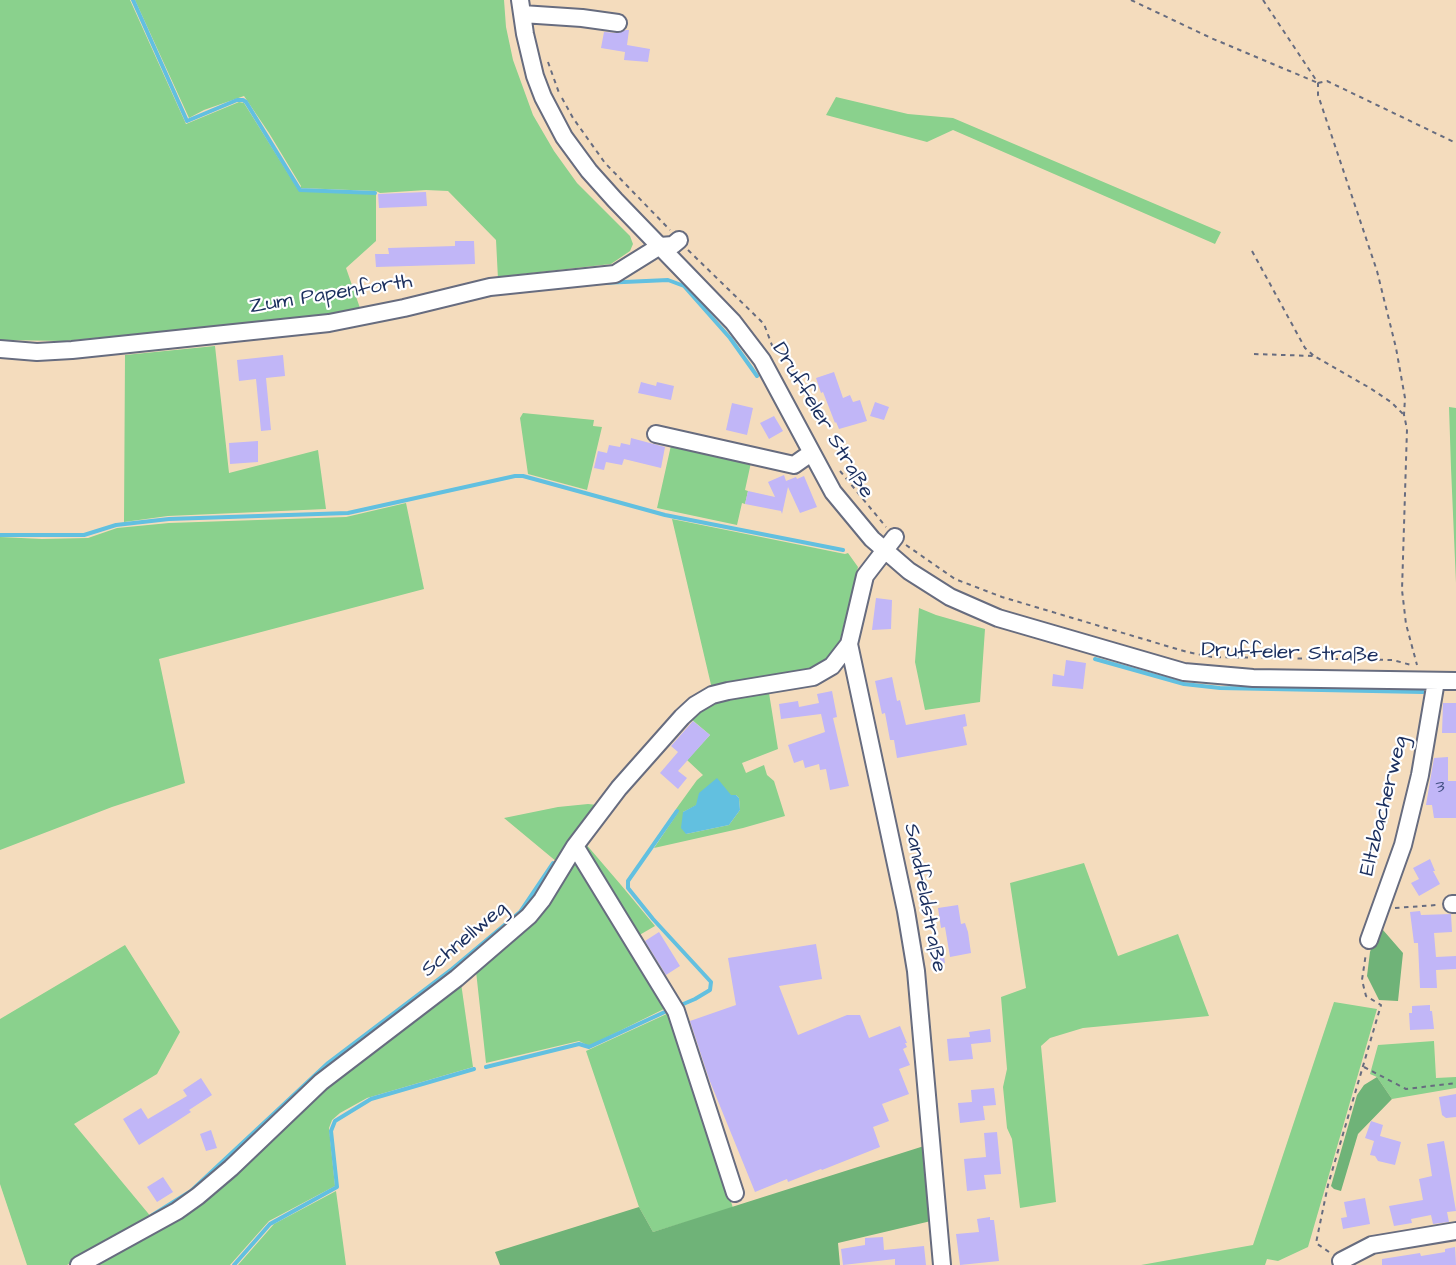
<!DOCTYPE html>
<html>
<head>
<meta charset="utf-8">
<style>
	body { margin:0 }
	canvas { display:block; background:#f4dcbd }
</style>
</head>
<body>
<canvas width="1456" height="1265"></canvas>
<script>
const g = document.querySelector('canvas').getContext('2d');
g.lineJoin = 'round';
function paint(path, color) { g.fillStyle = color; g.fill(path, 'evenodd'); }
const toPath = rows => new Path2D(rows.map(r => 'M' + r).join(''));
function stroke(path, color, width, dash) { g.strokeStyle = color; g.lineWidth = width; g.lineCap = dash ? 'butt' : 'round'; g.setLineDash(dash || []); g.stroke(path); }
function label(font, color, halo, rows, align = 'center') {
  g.font = font + ' "Architects Daughter",sans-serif'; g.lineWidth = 4.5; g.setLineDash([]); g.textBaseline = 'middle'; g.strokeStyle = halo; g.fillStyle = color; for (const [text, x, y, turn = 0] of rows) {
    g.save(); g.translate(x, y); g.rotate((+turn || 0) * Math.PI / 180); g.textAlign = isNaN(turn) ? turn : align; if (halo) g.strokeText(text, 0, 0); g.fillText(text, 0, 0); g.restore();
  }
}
const green = toPath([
	[0,0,130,0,186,124,239,102,244,103,299,191,376,194,376,241,346,268,360,308,320,315,244,324,64,341,0,340],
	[135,0,504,0,506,27,513,60,533,115,554,151,577,183,630,236,633,244,630,251,611,264,505,276,498,279,496,240,448,191,426,190,380,193,376,191,300,188,301,186,269,133,244,96,204,110,189,118],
	[836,97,908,114,953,118,1221,232,1215,244,953,130,927,142,826,115],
	[215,346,229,473,318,450,326,509,168,516,124,522,125,355],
	[1449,407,1456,408,1456,583,1451,468],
	[523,413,594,420,593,426,602,427,587,490,528,474,520,418],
	[672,441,752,458,745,490,748,491,745,504,742,503,737,525,657,508],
	[406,503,424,589,159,659,185,783,112,807,0,850,0,537,42,539,88,538,117,528,169,523,346,517],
	[672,519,845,554,848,553,858,567,839,644,825,663,812,670,712,689],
	[919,608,936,615,985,629,980,702,925,710,915,662],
	[769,693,778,749,742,763,746,773,764,765,767,775,774,781,785,816,743,828,654,848,679,811,676,809,697,780,703,775,687,760,710,735,691,719,714,702],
	[736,795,739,798,740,810,729,825,686,834,683,812,697,805],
	[588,804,598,805,557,862,504,818,558,807],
	[585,843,621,885,655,926,636,937,593,867],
	[575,859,668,1007,589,1046,579,1041,486,1063,476,971],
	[1084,863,1118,956,1178,934,1209,1016,1083,1028,1050,1038,1041,1046,1056,1202,1020,1208,1012,1139,1007,1128,1003,1087,1007,1069,1001,997,1026,988,1010,883],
	[125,945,180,1032,157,1074,74,1124,152,1218,67,1265,27,1265,0,1184,0,1019],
	[461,983,473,1067,367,1098,340,1113,332,1120,329,1128,335,1186,269,1221,230,1265,95,1265,311,1101],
	[1334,1002,1377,1009,1308,1247,1278,1261,1267,1259,1265,1265,1141,1265,1253,1245],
	[671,1012,733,1208,653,1232,639,1207,586,1051],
	[1434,1041,1436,1078,1456,1077,1456,1088,1392,1099,1377,1077,1370,1074,1378,1045],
	[336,1191,346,1265,238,1265,274,1224]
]);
const forest = toPath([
	[1378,928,1383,930,1403,953,1398,1001,1379,1000,1367,976,1370,952],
	[1377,1077,1392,1099,1358,1134,1341,1191,1334,1189,1331,1186,1357,1095,1364,1085],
	[924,1146,931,1221,838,1243,840,1265,500,1265,495,1252,639,1207,653,1232]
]);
const water = toPath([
	[717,778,731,795,736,795,739,798,740,810,729,825,686,834,681,828,683,812,696,805,699,793]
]);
const stream = toPath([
	[133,0,187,121,237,100,243,100,246,102,300,190,375,193],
	[602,283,668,280,684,286,730,338,757,376],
	[0,535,84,535,116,525,169,519,348,513,515,476,523,476,665,515,843,550],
	[1095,659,1184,684,1220,688,1423,692],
	[677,811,628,881,628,888,653,919,711,982,710,990,695,999,681,1005],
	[486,1067,579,1044,589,1047,669,1010],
	[151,1216,191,1191,328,1063,452,969,520,912,553,863],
	[234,1265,270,1224,337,1187,331,1131,335,1121,371,1099,474,1069]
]);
const building = toPath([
	[626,30,629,30,627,45,650,49,648,62,624,60,625,52,601,48,604,32,617,33],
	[426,192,427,206,379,208,378,194],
	[455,241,474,241,475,264,376,267,375,254,389,254,388,248,455,246],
	[283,355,285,376,266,378,271,430,261,431,256,379,239,381,237,360],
	[834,372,843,398,850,395,853,402,860,400,867,421,839,429,836,422,835,423,823,392,821,393,816,378],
	[641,382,656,386,657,382,674,386,671,400,638,393],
	[875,402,889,407,884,420,870,416],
	[732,403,753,408,747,435,726,430],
	[774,416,783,431,769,439,760,423],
	[631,438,665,447,661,468,624,459,622,465,606,462,604,470,594,468,598,451,607,453,609,445,620,447,621,443,630,445],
	[258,441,258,462,230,464,229,443],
	[784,475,786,481,796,477,797,479,804,476,817,507,800,513,788,487,782,514,781,511,745,504,748,491,775,497,768,482],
	[876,598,892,600,891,629,872,630],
	[1066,660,1086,663,1083,689,1052,686,1053,674,1064,676],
	[892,677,897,701,900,700,906,725,965,714,967,726,963,727,967,745,897,758,894,740,890,740,885,713,882,714,875,681],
	[832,691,837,717,833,718,849,786,830,790,826,769,820,770,819,764,805,768,803,760,794,763,788,745,825,732,821,714,781,719,779,704,798,701,799,707,819,703,817,694],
	[1443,703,1456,703,1456,733,1442,733],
	[693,721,710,735,678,771,687,778,678,789,660,773,678,752,671,746],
	[1448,757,1448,781,1456,781,1456,818,1434,818,1432,805,1426,805,1434,758],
	[1430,859,1435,871,1433,871,1440,884,1419,896,1411,883,1419,879,1413,868],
	[958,905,961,924,965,923,968,932,971,953,950,957,945,927,941,928,938,908],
	[1420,911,1421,915,1451,914,1452,932,1434,933,1436,957,1456,956,1456,969,1436,970,1437,988,1420,988,1418,943,1414,943,1410,912],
	[659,932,680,966,666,975,645,941],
	[816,944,822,979,779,986,798,1035,847,1015,860,1015,869,1038,900,1026,907,1043,905,1043,907,1047,903,1049,910,1065,899,1069,909,1094,882,1104,889,1121,873,1127,880,1147,822,1170,821,1169,788,1182,787,1179,755,1192,709,1079,690,1021,736,1005,728,958],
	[943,949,945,963,932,965,930,951],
	[1430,1005,1430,1011,1432,1011,1434,1029,1410,1030,1409,1013,1412,1013,1412,1006],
	[990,1029,991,1042,971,1044,973,1059,949,1061,947,1039,970,1037,969,1032],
	[201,1078,212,1095,189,1110,191,1112,174,1123,139,1145,123,1119,141,1108,148,1119,187,1096,183,1090],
	[994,1088,996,1105,983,1106,985,1120,960,1123,958,1103,972,1102,971,1090],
	[1456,1094,1456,1117,1446,1118,1442,1115,1439,1097],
	[1371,1121,1383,1125,1380,1136,1401,1142,1395,1165,1378,1161,1375,1156,1370,1155,1374,1141,1365,1138],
	[211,1130,217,1148,206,1151,200,1134],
	[997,1132,1001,1174,984,1175,986,1189,967,1191,964,1159,986,1157,984,1133],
	[1444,1141,1456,1211,1447,1212,1449,1222,1433,1224,1431,1215,1411,1219,1412,1223,1394,1226,1389,1206,1423,1200,1419,1179,1432,1176,1427,1144],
	[163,1177,173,1192,157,1202,147,1187],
	[1365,1198,1370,1224,1343,1229,1341,1218,1347,1217,1344,1202],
	[990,1217,990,1220,994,1220,999,1261,960,1265,956,1234,979,1232,977,1219],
	[883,1237,884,1250,924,1246,926,1265,895,1265,895,1259,843,1265,841,1249,865,1245,865,1238],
	[1455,1247,1456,1265,1382,1265,1382,1259,1420,1253,1421,1256,1445,1252,1445,1249]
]);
const path = toPath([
	[1131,0,1211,38,1318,83],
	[1263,0,1318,83,1318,95,1377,271,1396,348,1405,398,1404,415,1407,429,1402,590,1406,624,1417,665],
	[548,62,559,93],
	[1318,83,1327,81,1456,143],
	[562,98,573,118,605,163,670,230],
	[688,250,764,324,773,348],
	[1252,251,1305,348,1314,356],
	[1254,354,1314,356,1370,388,1391,402,1404,415],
	[840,471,886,527],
	[906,545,955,579,1002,597,1187,652,1212,657,1393,660,1411,665],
	[1395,908,1437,905],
	[1364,1067,1406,1089,1456,1083],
	[1329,1252,1316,1243,1328,1185,1381,1005,1366,996,1362,980,1366,953]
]);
const minor = toPath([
	[520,0,525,34,535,76,543,97,564,137,589,171,615,200,733,322,762,360,833,492,872,539,909,571,950,597,998,618,1184,672,1253,678,1456,681],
	[522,14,582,18,618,23],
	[0,349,37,352,72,350,329,323,404,308,490,287,615,274,660,246,673,245,679,240],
	[656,434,794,465,811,453],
	[895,537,865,576,849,644,906,911,916,971,942,1265],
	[575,846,676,1011,735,1193],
	[1452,904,1456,904],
	[1369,940,1403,845,1420,775,1436,681],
	[1341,1261,1372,1245,1456,1231],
	[79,1265,177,1211,198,1196,231,1168,321,1082,457,978,529,916,542,900,575,846,619,788,682,717,695,705,712,695,728,691,813,677,832,666,849,644]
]);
const numberNames = [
	["3",1440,788]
];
const streetNames = [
	["Zum Papenforth",331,295,-9],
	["Druffeler Straße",822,421,59],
	["Druffeler Straße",1290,654,2],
	["Eltzbacherweg",1385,806,-76],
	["Sandfeldstraße",924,898,79],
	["Schnellweg",465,940,-40]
];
paint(green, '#8ad18d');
paint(forest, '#6fb378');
paint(water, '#62c0e0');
stroke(stream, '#62c0e0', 4);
paint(building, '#c1b6f7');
stroke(minor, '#676c7f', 20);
stroke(path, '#676c7f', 2, [4.5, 4.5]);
stroke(minor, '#fff', 16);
label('18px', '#445184', null, numberNames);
label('21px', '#1b2f5e', '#fff', streetNames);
</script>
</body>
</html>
